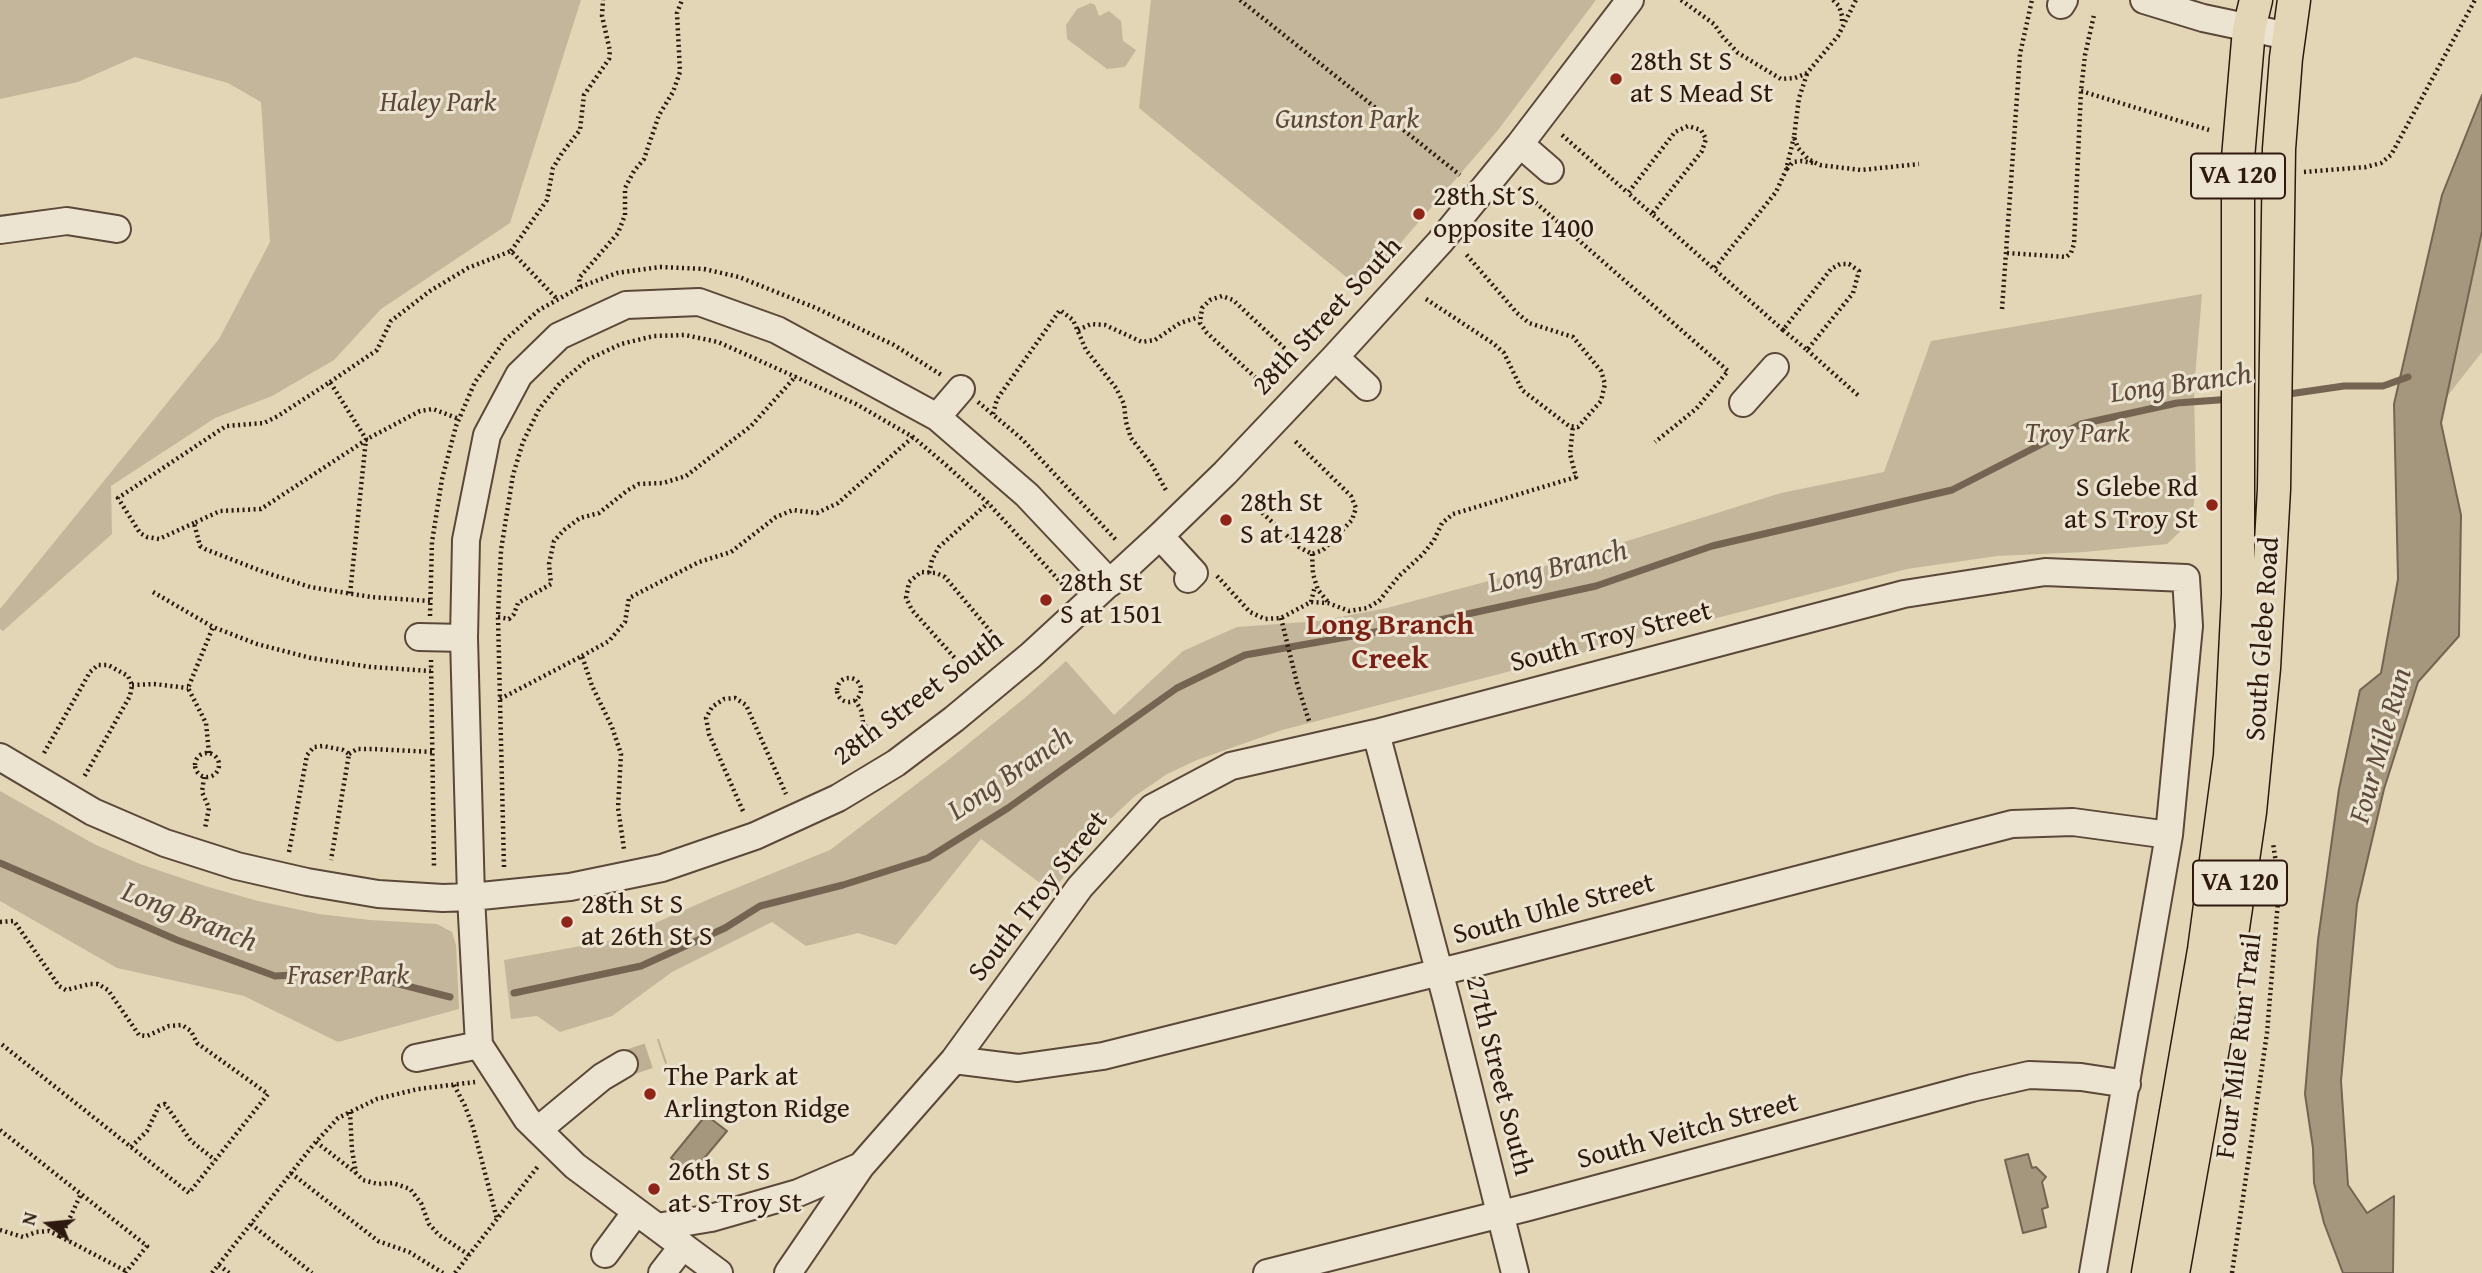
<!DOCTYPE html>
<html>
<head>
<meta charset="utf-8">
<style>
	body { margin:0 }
	#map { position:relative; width:2482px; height:1273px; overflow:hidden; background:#e2d6b7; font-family:"Gentium Book Plus",serif }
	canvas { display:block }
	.north { position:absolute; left:14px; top:1189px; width:70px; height:70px; -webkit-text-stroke:5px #ece4d0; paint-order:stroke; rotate:285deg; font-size:19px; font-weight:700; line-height:28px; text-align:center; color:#2e190e }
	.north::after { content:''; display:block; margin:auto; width:24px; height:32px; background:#2e190e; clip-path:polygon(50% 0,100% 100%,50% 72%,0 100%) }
</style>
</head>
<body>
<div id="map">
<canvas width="2482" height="1273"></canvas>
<div class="north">N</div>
</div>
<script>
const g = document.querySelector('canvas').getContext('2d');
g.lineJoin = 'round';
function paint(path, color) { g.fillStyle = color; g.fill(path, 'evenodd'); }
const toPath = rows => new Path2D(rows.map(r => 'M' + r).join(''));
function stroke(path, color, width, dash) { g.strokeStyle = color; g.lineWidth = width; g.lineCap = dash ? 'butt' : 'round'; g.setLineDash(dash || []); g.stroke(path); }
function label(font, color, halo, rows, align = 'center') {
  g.font = font + ' "Gentium Book Plus",serif'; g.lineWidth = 6; g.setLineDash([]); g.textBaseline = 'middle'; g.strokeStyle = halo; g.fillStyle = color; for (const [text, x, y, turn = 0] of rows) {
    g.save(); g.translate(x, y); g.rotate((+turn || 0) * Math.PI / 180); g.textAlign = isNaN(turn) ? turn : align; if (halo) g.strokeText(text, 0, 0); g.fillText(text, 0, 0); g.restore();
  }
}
const green = toPath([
	[0,0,581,0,510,223,381,309,334,360,272,396,215,418,111,486,112,534,3,631,0,629,0,609,219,339,270,242,261,102,228,83,135,57,78,82,0,99],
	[1151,0,1596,0,1498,130,1361,289,1139,108],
	[1091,3,1095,5,1099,16,1109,11,1121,21,1123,41,1136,50,1125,67,1107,69,1067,39,1066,25,1077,9],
	[2482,230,2482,352,2445,399],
	[2202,294,2194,389,2196,486,2192,520,2167,544,2084,552,1997,556,1907,569,1282,730,1197,760,1167,774,1135,796,1105,824,1052,892,981,839,896,945,858,933,806,946,772,922,672,972,612,1016,560,1032,537,1016,511,1019,504,960,619,939,714,897,830,850,952,757,1026,697,1066,661,1114,715,1183,651,1237,627,1319,621,1387,608,1560,562,1781,493,1884,472,1931,341],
	[0,791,94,844,140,864,205,886,258,901,319,914,370,920,437,924,452,932,456,945,459,1009,338,1042,244,996,117,968,0,901]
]);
const water = toPath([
	[2482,95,2482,231,2441,423,2461,515,2459,636,2418,682,2384,789,2357,904,2341,1081,2348,1185,2367,1213,2394,1196,2393,1273,2343,1273,2324,1223,2314,1183,2313,1148,2305,1094,2318,940,2339,789,2360,690,2381,673,2398,579,2394,404,2442,195,2482,95],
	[706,1115,727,1131,691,1174,671,1158,706,1115],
	[2028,1154,2032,1168,2036,1167,2046,1177,2042,1182,2048,1207,2042,1209,2046,1227,2023,1233,2005,1160,2028,1154]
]);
const stream = toPath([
	[2282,395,2344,386,2383,386,2408,377],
	[0,863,177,940,275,976,352,972,450,997],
	[514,993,641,966,725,928,760,906,843,885,928,858,1008,808,1177,688,1245,655,1426,623,1596,586,1712,546,1952,490,2081,424,2177,403,2232,399]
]);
const minorTunnel = toPath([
	[624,1064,663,1051]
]);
const path = toPath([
	[1240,0,1460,175],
	[1681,0,1714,24,1723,37,1738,53,1781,79,1795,78,1807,73,1838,36,1856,0],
	[1833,0,1839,6,1842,16,1842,24],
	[1807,74,1799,98,1794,137,1798,148,1808,159,1820,165,1861,170,1919,164],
	[2081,91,2209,130],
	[1562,135,1628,193],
	[1787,169,1793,162,1802,161,1813,163],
	[2304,172,2366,167,2381,163,2391,155,2475,0],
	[1519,188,1728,371,1696,409,1655,442],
	[1652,214,1628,193,1675,132,1688,126,1701,130,1706,139,1702,151,1652,214,1714,269],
	[511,251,547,200,553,168,562,153,580,130,584,95,609,59,610,51,602,16,603,0],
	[2007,253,2066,257,2071,253,2074,244,2081,91,2085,55,2094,15],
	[580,287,579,278,618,233,625,215,625,188,634,171,644,159,659,115,673,92,680,72,677,13,682,0],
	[1426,299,1494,344,1504,353,1522,390,1569,426,1578,427,1601,401,1605,384,1601,371,1573,337,1529,323,1517,313,1465,253],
	[2002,309,2020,54,2032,0],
	[1078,330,1091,324,1105,325,1142,342,1155,340,1180,323,1199,317],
	[1783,330,1807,350,1853,293,1859,271,1849,264,1840,264,1831,269,1783,330,1714,269,1776,192,1786,170,1794,137],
	[1807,350,1860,397],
	[330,382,377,350,391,321,430,291,468,268,511,251,558,300],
	[1268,389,1207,333,1200,323,1202,308,1210,300,1222,296,1233,300,1297,360],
	[978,402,1022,439,1116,540],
	[993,414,997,399,1060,310,1073,320,1086,350,1116,388,1124,404,1126,422,1131,438,1152,465,1167,492],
	[1242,494,1299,547,1312,554,1323,550,1352,520,1356,508,1351,496,1295,441],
	[194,523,159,539,147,537,140,533,118,498,226,426,264,423,278,416,330,382,366,439,350,594],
	[1312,554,1313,574,1318,590,1328,602],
	[929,573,932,560,939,547,988,503],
	[1217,576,1250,612,1265,619,1281,618,1311,602,1328,603,1349,611,1367,608,1379,601,1399,576,1423,554,1434,540,1442,523,1453,514,1576,477,1570,454,1573,426],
	[153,592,213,627,257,644,311,658,371,667,431,671],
	[430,601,371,597,310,587,264,572,205,549,200,546,194,523,220,511,261,509,369,438,420,411,433,409,459,419],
	[1311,602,1315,586],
	[430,616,432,542,442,479,456,426,475,382,505,340,539,310,580,287,617,273,660,267,704,269,739,277,816,308,894,345,943,376],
	[498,617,509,619,514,614,518,603,551,584,549,564,554,541,564,530,580,518,599,513,628,490,639,484,663,483,686,476,751,426,796,376],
	[1281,618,1297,683,1310,724],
	[582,656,609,641,625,622,629,598,699,562,731,552,776,517,793,510,817,513,838,503,913,437],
	[431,660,434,868],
	[969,674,912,610,906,598,909,582,921,572,936,573,945,577,1002,645],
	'837 690a12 12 0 1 1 24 0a12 12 0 1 1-24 0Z',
	[132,685,154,684,188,688],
	[500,699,582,656,592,686,612,727,621,754,618,808,624,849],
	[855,700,861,710,863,722,875,743],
	'195 765a12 12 0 1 1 24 0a12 12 0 1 1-24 0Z',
	[44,753,90,672,98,665,108,665,128,676,132,685,130,696,84,777],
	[209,753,206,723,188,688,213,627],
	[349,754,357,749,373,749,433,752],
	[204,777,202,792,209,808,205,828],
	[743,811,709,734,706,718,712,707,724,699,735,698,746,705,786,794],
	[289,852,307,755,314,747,323,746,343,750,349,754,331,860],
	[504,867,498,617,501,550,513,475,523,442,539,409,560,383,587,360,621,344,654,336,685,335,718,342,856,404,913,437,946,465,988,503,1066,588],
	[0,922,14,921,59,986,66,990,90,984,98,984,108,990,139,1035,147,1036,169,1026,182,1025,191,1031,197,1043,268,1094,189,1193,0,1043],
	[454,1085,465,1106,473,1127,497,1219],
	[350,1112,352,1150,356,1173,363,1180,378,1184,393,1183,410,1189,421,1203,429,1224,439,1235,469,1255],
	[0,1130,81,1194],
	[316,1142,356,1173],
	[131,1147,147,1131,159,1106,165,1104,191,1141,215,1160],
	[291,1173,378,1241,409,1252,443,1273],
	[251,1224,312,1273],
	[0,1230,23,1237,36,1232,49,1231,61,1237],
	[219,1265,229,1273],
	[125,1273,147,1246,81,1194,61,1237,126,1271],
	[212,1273,314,1144,338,1118,377,1099,418,1089,475,1082],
	[455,1273,539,1165],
	[2232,1273,2267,1033,2278,901,2277,870,2273,843]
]);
const minor = toPath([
	[2144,0,2203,18,2288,36],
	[2061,5,2064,0],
	[1520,144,1550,170],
	[0,230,67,221,117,229],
	[1335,357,1367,387],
	[1743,403,1775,367],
	[937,417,961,389],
	[1160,536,1194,573,1188,579],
	[419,637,464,638],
	[1376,733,1447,1001,1515,1273],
	[0,757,93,812,165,843,237,866,307,882,378,894,443,898,471,897,570,887,662,868,755,836,838,798,896,763,954,719,1031,655,1160,536,1225,473,1335,357,1440,242,1520,144,1630,0],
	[416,1058,479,1045],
	[954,1060,1018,1068,1103,1056,1468,965,2012,824,2073,822,2169,835],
	[538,1130,602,1077,624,1064],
	[657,1227,711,1218,798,1193,861,1166],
	[605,1254,636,1212],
	[662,1273,683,1246],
	[719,1273,575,1166,527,1119,479,1045,471,897,464,638,466,540,487,435,519,375,559,336,626,305,699,302,777,330,937,417,1027,495,1110,583],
	[788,1273,861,1166,954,1060,1080,887,1152,808,1231,766,1376,733,1904,594,2045,572,2186,578,2189,626,2169,835,2093,1273],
	[1267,1273,1529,1207,1972,1088,2029,1075,2081,1077,2127,1084]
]);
const major = toPath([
	[2148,1273,2204,950,2230,756,2238,595,2238,158,2249,29,2256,0],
	[2173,1273,2227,969,2250,812,2264,668,2274,489,2279,149,2286,58,2294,0]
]);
const markers = [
	[1616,79,7,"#8f2418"],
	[1419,214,7,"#8f2418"],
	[2212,505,7,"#8f2418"],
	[1226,520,7,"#8f2418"],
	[1046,600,7,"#8f2418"],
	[567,922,7,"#8f2418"],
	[650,1094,7,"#8f2418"],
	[654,1189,7,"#8f2418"]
];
const shields = [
	[2238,176,94],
	[2240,883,94]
];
const shieldNames = [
	["VA 120",2238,176],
	["VA 120",2240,883]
];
const poiNames = [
	["28th St S",1630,63],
	["at S Mead St",1630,95],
	["28th St S",1433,198],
	["opposite 1400",1433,230],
	["S Glebe Rd",2198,489,"right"],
	["at S Troy St",2198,521,"right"],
	["28th St",1240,504],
	["S at 1428",1240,536],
	["28th St",1060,584],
	["S at 1501",1060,616],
	["28th St S",581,906],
	["at 26th St S",581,938],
	["The Park at",664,1078],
	["Arlington Ridge",664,1110],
	["26th St S",668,1173],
	["at S Troy St",668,1205]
];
const parkNames = [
	["Haley Park",438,104],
	["Gunston Park",1347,121],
	["Troy Park",2077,435],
	["Fraser Park",348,977]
];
const streetNames = [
	["28th Street South",1328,317,-47],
	["South Troy Street",1611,638,-15],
	["South Glebe Road",2264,639,-86],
	["28th Street South",919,699,-37],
	["South Troy Street",1039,897,-52],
	["South Uhle Street",1554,910,-15],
	["Four Mile Run Trail",2240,1046,-83],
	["27th Street South",1498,1076,76],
	["South Veitch Street",1688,1132,-15]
];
const waterNames = [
	["Long Branch",2181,385,-8],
	["Long Branch",1558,568,-14],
	["Four Mile Run",2382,746,-74],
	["Long Branch",1011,775,-34],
	["Long Branch",189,918,22]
];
const neighbourhoodNames = [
	["Long Branch",1390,626],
	["Creek",1390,660]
];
paint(green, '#c3b69a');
paint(water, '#a5967e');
stroke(water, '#756451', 2);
stroke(stream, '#756451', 7);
stroke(minorTunnel, '#beb095', 26, [26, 13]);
stroke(minor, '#5b4838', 30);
stroke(major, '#2e190e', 35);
stroke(path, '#2e190e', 4.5, [2, 3.5]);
stroke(minor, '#ece4d0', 26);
stroke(major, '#e2d6b7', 32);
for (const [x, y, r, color] of markers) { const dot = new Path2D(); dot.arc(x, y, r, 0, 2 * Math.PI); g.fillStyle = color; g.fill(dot); stroke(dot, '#ece4d0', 2.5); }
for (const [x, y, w] of shields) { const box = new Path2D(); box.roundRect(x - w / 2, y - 22.5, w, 45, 5); g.fillStyle = '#ece4d0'; g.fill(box); stroke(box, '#2e190e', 2); }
label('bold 26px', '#2e190e', null, shieldNames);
label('28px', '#2e190e', '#ece4d0', poiNames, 'left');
label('italic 28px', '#5b4838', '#ece4d0', parkNames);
label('28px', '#2e190e', '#ece4d0', streetNames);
label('italic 30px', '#5e4b3b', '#ece4d0', waterNames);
label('bold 30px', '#7a1f14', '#ece4d0', neighbourhoodNames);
</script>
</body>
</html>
